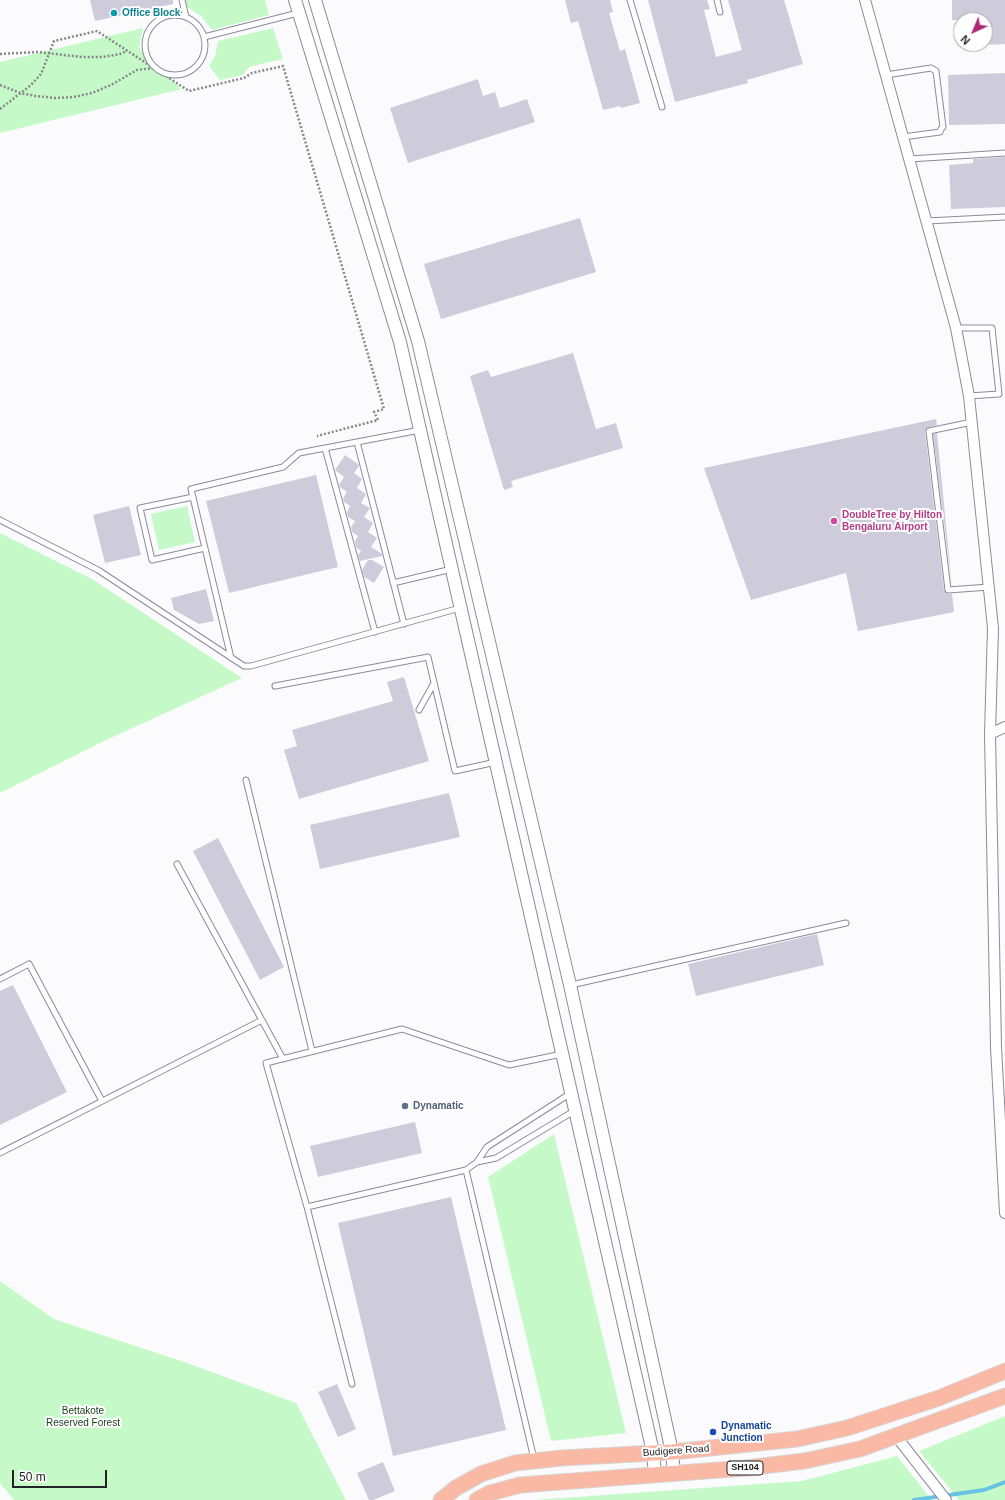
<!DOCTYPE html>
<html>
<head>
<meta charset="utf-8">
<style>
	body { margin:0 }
	#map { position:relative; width:1005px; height:1500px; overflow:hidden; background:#fbfbfe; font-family:Helvetica,sans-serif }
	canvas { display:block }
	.north { position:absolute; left:953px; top:12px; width:40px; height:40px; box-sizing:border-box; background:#fff; border:1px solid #a7a7a9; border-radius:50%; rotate:224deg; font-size:11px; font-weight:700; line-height:16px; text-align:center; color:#232228 }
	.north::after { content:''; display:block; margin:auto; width:14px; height:18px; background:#ab2a76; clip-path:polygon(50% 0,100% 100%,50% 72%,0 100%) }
	.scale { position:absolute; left:12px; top:1470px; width:95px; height:18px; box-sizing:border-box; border:2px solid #232228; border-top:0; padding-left:5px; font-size:12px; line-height:14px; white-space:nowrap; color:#232228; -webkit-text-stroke:3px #fff; paint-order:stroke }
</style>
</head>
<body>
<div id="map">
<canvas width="1005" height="1500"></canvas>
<div class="north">N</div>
<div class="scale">50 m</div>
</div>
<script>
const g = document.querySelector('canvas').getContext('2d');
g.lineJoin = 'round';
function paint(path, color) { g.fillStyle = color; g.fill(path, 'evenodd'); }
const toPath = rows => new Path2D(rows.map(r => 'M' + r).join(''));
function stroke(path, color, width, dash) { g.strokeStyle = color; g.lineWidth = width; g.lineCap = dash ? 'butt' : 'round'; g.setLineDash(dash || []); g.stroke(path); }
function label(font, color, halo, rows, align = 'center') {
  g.font = font + ' Helvetica,sans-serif'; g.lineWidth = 4; g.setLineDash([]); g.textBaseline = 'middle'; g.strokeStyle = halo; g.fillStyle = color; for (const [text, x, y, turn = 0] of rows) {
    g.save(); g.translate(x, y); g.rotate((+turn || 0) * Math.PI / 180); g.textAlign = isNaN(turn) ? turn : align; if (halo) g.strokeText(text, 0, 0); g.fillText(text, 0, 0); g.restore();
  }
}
const green = toPath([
	[185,0,265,0,269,15,212,30,201,16,187,7],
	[143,28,139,47,144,57,182,89,0,133,0,62],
	[273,28,283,59,249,67,243,75,220,80,209,66,215,56,218,41],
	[187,506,195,542,159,550,151,514],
	[0,533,92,579,242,678,104,741,0,793],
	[554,1134,626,1433,551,1441,488,1177],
	[0,1281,54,1319,190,1364,296,1403,346,1500,14,1500,0,1483],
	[1005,1416,1005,1500,959,1500,919,1451],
	[897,1456,932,1500,534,1500,802,1481]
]);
const stream = toPath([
	[914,1500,984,1490,1005,1482]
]);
const building = toPath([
	[90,0,173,0,173,4,95,21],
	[565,0,610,0,613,12,609,13,620,51,625,49,640,103,621,108,620,106,603,110,578,21,571,23],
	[648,0,707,0,710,9,704,10,716,57,742,50,728,0,784,0,803,64,747,80,748,83,675,102],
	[952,0,1005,0,1005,44,985,45,985,20,952,20],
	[1005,73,1005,124,949,125,948,75],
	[478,79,483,96,495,92,500,108,527,99,535,122,408,163,390,108],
	[1005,157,1005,207,951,209,949,165,973,163,973,159],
	[580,218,596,272,441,319,424,264],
	[573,353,596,429,616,423,623,448,511,481,513,487,504,490,470,376,488,370,491,377],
	[936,419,937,425,927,428,925,431,944,590,947,594,952,594,954,612,858,631,846,573,751,600,704,468],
	[937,433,952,586,933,434],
	[345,455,358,464,359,466,354,473,362,479,357,488,366,494,361,503,370,508,364,517,373,523,368,532,377,538,371,547,382,554,382,556,360,561,358,555,361,551,356,547,355,541,358,536,352,532,351,527,355,521,348,517,347,512,350,506,344,502,343,498,347,492,340,487,339,485,344,477,335,470],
	[316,475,338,567,229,593,206,501],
	[129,506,141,555,105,563,93,515],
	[368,560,372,560,384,567,374,583,364,577,362,570],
	[206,589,214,621,199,624,174,610,171,598],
	[404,677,429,761,299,799,284,750,297,746,292,730,393,701,387,682],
	[449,793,460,837,320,869,310,825],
	[218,838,284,967,260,980,193,851],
	[817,934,824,965,696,996,688,964],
	[13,985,67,1092,0,1125,0,991],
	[415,1122,422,1153,318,1177,310,1146],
	[451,1197,506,1430,393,1456,338,1223],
	[337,1384,356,1429,338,1437,318,1392],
	[383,1462,395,1491,373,1500,369,1500,357,1473]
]);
const path = toPath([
	[0,54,37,52,82,57,103,57,120,54,127,51],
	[0,85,20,93,36,96,55,98,74,97,92,93,111,85,137,70,153,68],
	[0,109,31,85,41,74,54,41,97,31,189,91,244,78,252,73,283,66,384,409,374,412,378,420,317,436]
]);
const service = toPath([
	[182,0,186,17],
	[630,0,662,107],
	[717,0,720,12],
	'145 45a30 30 0 1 1 60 0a30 30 0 1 1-60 0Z',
	[204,37,298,13],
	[886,75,931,68,936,71,943,127,941,129,940,132,903,137],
	[909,159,1005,153],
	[927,221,1005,217],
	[956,328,992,328,999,394,969,396],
	[972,422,929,431,948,590,989,587],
	[357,442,404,624],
	[325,448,375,632],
	[193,497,140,508,152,560,205,548],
	[0,520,98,570,244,666,251,666,460,608],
	[393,583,452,569],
	[231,658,191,489,283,467,299,453,420,430],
	[275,686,428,657,455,771,496,762],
	[419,710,434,683],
	[246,780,312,1051],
	[177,864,283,1059],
	[0,979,29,964,102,1101],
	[571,985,846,923],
	[0,1153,262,1020],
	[477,1162,496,1158,574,1111],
	[466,1170,534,1459],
	[307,1207,266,1063,402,1029,509,1065,562,1054],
	[352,1384,307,1207,466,1170,477,1162,487,1147,571,1093]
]);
const minor = toPath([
	[865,0,956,328,969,396,993,628,990,734,996,1047,1005,1213],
	[990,734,1005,727],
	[896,1436,946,1500]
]);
const tertiary = toPath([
	[295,0,400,342,653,1452,655,1475],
	[315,0,418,341,570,985,672,1452,674,1474]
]);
const primary = toPath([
	[441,1500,456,1488,481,1474,515,1463,562,1458,672,1452,797,1439,847,1428,939,1398,1005,1371],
	[477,1500,490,1493,520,1485,746,1468,804,1461,860,1449,1005,1396]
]);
const markers = [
	[114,13,4,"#0f9aa8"],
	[834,521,4,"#d1479c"],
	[405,1106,4,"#5c6f8a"],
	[713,1432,4,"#1a4fb4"]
];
const shields = [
	[745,1468,36]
];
const shieldNames = [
	["SH104",745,1468]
];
const cultureNames = [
	["Office Block",122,13]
];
const hotelNames = [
	["DoubleTree by Hilton",842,515],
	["Bengaluru Airport",842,527]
];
const serviceNames = [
	["Dynamatic",413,1106]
];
const parkNames = [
	["Bettakote",83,1411],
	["Reserved Forest",83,1423]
];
const transitNames = [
	["Dynamatic",721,1426],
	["Junction",721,1438]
];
const streetNames = [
	["Budigere Road",676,1451,-4]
];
paint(green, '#c5fac8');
stroke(stream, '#68c2e4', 4);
paint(building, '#ceccdb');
stroke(service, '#8c8a99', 7);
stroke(minor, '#8c8a99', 12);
stroke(tertiary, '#8c8a99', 14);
stroke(primary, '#d7d7d8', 17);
stroke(path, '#87868b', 2.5, [2, 2]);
stroke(service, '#fff', 5);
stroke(minor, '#fff', 10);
stroke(tertiary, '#fff', 12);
stroke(primary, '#f9b9a4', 15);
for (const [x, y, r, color] of markers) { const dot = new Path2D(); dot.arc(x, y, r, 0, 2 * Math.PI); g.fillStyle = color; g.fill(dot); stroke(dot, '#fff', 1.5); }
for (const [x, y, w] of shields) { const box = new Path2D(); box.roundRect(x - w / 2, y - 7, w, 14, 3); g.fillStyle = '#fff'; g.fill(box); stroke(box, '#232228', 1); }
label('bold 9px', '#232228', null, shieldNames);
label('bold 10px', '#0d838f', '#fff', cultureNames, 'left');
label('bold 10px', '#b23c85', '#fff', hotelNames, 'left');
label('bold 10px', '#4e5e75', '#fff', serviceNames, 'left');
label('10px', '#153e1a', '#fff', parkNames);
label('bold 10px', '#164399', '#fff', transitNames, 'left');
label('10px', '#232228', '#fff', streetNames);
</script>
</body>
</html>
